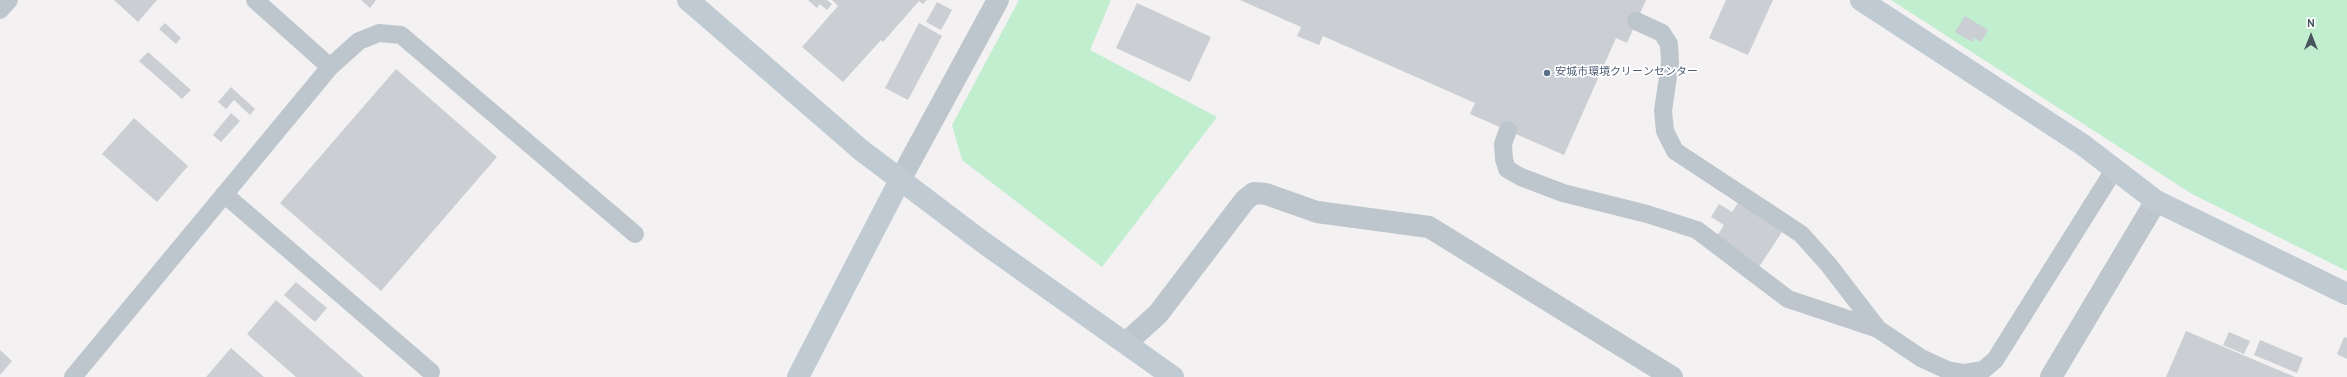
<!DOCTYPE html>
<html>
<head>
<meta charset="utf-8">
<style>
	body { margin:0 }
	#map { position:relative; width:2347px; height:377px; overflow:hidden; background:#f3f1f1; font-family:Overpass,sans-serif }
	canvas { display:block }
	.north { position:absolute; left:2291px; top:16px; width:40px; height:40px; -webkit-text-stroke:3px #fff; paint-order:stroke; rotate:0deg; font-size:11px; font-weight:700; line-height:16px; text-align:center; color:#49555d }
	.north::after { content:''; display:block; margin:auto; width:14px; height:18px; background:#49555d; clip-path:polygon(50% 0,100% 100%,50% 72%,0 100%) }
</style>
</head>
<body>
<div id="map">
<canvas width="2347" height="377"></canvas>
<div class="north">N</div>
</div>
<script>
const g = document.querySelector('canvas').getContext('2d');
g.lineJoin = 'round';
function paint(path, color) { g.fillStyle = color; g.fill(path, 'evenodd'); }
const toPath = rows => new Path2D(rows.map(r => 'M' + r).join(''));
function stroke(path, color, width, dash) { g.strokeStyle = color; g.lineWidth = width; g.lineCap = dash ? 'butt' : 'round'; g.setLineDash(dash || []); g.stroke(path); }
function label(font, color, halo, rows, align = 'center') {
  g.font = font + ' Overpass,"Noto Sans JP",sans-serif'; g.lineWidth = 3.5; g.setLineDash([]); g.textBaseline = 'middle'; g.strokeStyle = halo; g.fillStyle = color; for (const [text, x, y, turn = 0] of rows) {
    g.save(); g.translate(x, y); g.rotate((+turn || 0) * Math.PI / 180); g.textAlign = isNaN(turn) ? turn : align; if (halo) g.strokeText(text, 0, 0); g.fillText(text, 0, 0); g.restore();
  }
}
const green = toPath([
	[1019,0,1111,0,1090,50,1217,117,1102,267,962,160,952,125],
	[1891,0,2347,0,2347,271,2192,194]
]);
const building = toPath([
	[114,0,157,0,138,22],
	[361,0,376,0,370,8],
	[808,0,827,0,832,4,827,10,820,4,817,8],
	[832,0,927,0,923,4,919,1,883,42,881,40,843,82,802,47,838,6],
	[1240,0,1646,0,1627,43,1616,38,1564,155,1470,114,1475,103,1323,36,1319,45,1297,36,1301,27],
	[1726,0,1773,0,1748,55,1709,38],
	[937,2,952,10,941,30,926,22],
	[1137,3,1211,37,1190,82,1116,48],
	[1965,16,1988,30,1981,42,1974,38,1972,42,1955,32],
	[165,23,181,38,176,44,159,29],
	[919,23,942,36,908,100,885,88],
	[148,52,191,90,182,99,139,61],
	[396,69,497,157,381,291,280,203],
	[231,87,255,109,250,115,234,100,226,109,218,102],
	[231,113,240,121,221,142,213,135],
	[134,118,188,166,157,202,102,154],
	[1746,191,1790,220,1753,276,1710,247,1724,225,1711,217,1719,204,1732,212],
	[296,282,327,308,315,322,284,295],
	[276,300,364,377,296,377,247,334],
	[2186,331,2295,377,2166,377],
	[2229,332,2250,341,2244,354,2223,345],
	[2344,337,2347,338,2347,359,2337,354],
	[2260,340,2303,358,2297,373,2254,355],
	[231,348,264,377,206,377],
	[0,350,12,361,0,375]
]);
const lane = toPath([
	[255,0,330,67,359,41,379,33,401,35,635,234],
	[0,10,9,0],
	[1636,21,1662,33,1669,44,1670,63,1663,111,1665,131,1675,151,1801,234,1828,264,1878,329],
	[1508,130,1503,144,1504,159,1507,169,1521,177,1563,193,1647,214,1697,230,1788,299,1878,329,1921,358,1947,370,1964,373,1983,370,1995,360,2114,170],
	[224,194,431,372],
	[73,377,330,67]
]);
const street = toPath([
	[900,180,998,0],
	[1127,342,1158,314,1245,200,1254,193,1266,194,1317,212,1429,227,1672,377],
	[2051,377,2156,201]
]);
const secondary = toPath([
	[688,0,861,150,984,243,1173,377],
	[1861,0,2083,145,2156,201,2347,294],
	[798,377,900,180]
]);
const markers = [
	[1547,73,4,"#5c6f8a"]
];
const serviceNames = [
	["安城市環境クリーンセンター",1555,73]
];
paint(green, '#c2eed0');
paint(building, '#cbced3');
stroke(lane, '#bdc6cd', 18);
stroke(street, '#bdc6cd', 22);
stroke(secondary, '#bfcad3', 22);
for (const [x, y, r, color] of markers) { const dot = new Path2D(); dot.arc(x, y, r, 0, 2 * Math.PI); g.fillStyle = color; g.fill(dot); stroke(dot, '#fff', 1.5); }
label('11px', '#4e5e75', '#fff', serviceNames, 'left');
</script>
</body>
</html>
